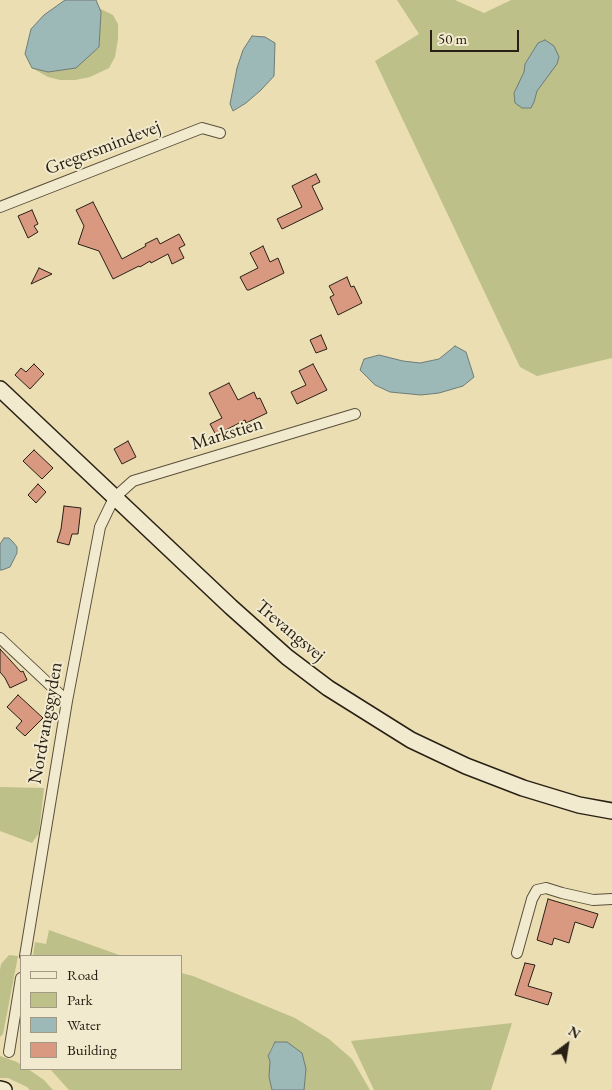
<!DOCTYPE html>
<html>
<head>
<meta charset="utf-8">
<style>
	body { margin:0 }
	#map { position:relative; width:612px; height:1090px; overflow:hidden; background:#ebdeb3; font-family:"EB Garamond",serif }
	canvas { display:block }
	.legend { position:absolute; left:20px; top:955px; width:162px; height:115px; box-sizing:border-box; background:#f2eace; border:1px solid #a29984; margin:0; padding:6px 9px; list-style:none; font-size:15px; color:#292015 }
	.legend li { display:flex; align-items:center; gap:10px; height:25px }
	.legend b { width:25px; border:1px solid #a29984 }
	.north { position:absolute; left:542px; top:1020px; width:50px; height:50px; -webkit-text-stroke:4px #f2eace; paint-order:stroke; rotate:31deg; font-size:14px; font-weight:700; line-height:20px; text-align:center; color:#292015 }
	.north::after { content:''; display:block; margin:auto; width:18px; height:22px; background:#292015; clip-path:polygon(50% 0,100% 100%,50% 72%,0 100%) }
	.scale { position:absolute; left:430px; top:30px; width:89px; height:22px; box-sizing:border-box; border:2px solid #292015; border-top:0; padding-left:6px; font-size:15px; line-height:18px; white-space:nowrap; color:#292015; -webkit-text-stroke:4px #f2eace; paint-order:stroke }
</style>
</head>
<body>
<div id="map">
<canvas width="612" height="1090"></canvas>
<ul class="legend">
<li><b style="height:6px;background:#f2eace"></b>Road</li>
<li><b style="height:14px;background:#bdc088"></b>Park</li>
<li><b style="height:14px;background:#9cb9b7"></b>Water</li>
<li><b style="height:14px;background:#d99880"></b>Building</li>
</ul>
<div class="north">N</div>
<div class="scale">50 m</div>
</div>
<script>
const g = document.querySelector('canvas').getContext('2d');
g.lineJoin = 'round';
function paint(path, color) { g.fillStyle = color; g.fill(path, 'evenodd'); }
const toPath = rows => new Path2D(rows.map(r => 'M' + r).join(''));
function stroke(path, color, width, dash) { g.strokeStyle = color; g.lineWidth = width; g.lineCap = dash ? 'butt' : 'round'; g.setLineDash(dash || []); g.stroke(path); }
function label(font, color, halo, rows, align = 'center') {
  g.font = font + ' "EB Garamond",serif'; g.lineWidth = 4; g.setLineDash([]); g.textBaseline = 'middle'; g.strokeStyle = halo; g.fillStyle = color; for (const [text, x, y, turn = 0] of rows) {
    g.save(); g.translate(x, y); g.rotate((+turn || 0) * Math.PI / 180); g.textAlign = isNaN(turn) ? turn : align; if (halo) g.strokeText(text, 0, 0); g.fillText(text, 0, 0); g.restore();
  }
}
const green = toPath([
	[397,0,455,0,484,13,511,0,612,0,612,358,537,376,520,367,375,61,419,34],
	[99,8,113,15,118,24,118,39,115,57,109,68,90,77,75,80,60,80,48,77,32,68,48,72,99,48,101,12],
	[0,787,44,788,39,833,32,843,0,831],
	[49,930,122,956,33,956,35,942,46,944],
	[9,955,18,956,3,1034,0,1037,0,970,1,964],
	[181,973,193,976,295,1018,329,1039,352,1059,370,1090,304,1090,305,1081,275,1042,270,1050,268,1056,270,1061,269,1077,272,1090,69,1090,50,1069,181,1069],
	[512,1023,491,1090,374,1090,351,1041],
	[0,1056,17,1062,21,1065,21,1069,28,1069,44,1080,53,1090,30,1090,27,1087,8,1078,0,1078]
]);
const water = toPath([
	[65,0,96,0,101,12,99,47,76,68,48,72,32,68,25,54,31,29,44,15,65,0],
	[252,36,265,37,275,43,274,76,261,90,246,103,233,111,230,104,237,68,243,50,252,36],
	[545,40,554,46,559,57,557,64,537,91,534,102,531,108,522,108,515,103,514,93,524,72,525,64,538,43,545,40],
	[455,346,466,352,474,377,463,386,439,393,421,395,390,392,375,385,360,370,364,359,379,355,403,361,420,363,439,359,455,346],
	[4,538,9,538,13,542,17,547,17,553,10,567,2,570,0,570,0,544,4,538],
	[275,1042,287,1042,302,1053,306,1069,304,1090,272,1090,269,1077,270,1061,268,1056,275,1042]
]);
const building = toPath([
	[316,174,320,182,312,186,323,209,282,229,277,219,302,207,292,186,316,174],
	[93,202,122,259,146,246,145,244,157,238,160,244,179,234,185,245,179,248,184,258,172,264,168,254,151,263,150,261,140,267,139,266,113,279,99,251,78,244,84,226,76,210,93,202],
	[32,210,38,224,34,226,38,232,28,238,18,216,32,210],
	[263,246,270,262,278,258,284,273,249,290,247,290,240,277,258,268,250,253,263,246],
	[39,268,52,274,31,284,39,268],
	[347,277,351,287,354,286,362,303,338,315,330,297,334,295,329,286,347,277],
	[321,335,327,349,316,353,310,340,321,335],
	[34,364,44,374,30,389,15,375,21,368,26,372,34,364],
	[313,364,327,390,297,404,291,392,306,385,299,371,313,364],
	[229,383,238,400,254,392,257,399,260,398,267,413,246,423,245,420,216,435,210,424,222,418,209,393,229,383],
	[128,441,136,457,122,464,114,449,128,441],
	[34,450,53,468,42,479,23,461,34,450],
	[38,484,46,492,36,503,28,495,38,484],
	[64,506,81,508,78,534,72,534,69,545,57,542,61,529,64,506],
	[0,649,21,672,23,671,27,680,10,688,5,678,0,672,0,649],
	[18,695,43,718,25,736,16,728,22,721,7,707,18,695],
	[548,899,598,914,593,928,575,922,569,943,554,938,552,945,537,940,548,899],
	[525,963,535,965,528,986,552,993,548,1005,515,995,525,963]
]);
const street = toPath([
	[0,207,202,128,220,133],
	[0,638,67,701],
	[517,953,532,899,537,890,546,888,562,893,593,900,612,899],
	[25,956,67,701,100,527,114,498,133,481,355,414],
	[9,1052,21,978]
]);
const secondary = toPath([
	[0,389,231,607,287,657,328,688,411,740,466,766,523,788,579,805,612,811],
	[0,1089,4,1090]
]);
const streetNames = [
	["Gregersmindevej",103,148,-21],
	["Markstien",227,434,-17],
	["Trevangsvej",290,631,40],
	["Nordvangsgyden",46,723,-80]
];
paint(green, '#bdc088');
paint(water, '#9cb9b7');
stroke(water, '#6e7c76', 1);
paint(building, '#d99880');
stroke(building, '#292015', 1);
stroke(street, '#5a503c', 12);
stroke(secondary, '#292015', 18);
stroke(street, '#f2eace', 10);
stroke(secondary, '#f2eace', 15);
label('19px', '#292015', '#f2eace', streetNames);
</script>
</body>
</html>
